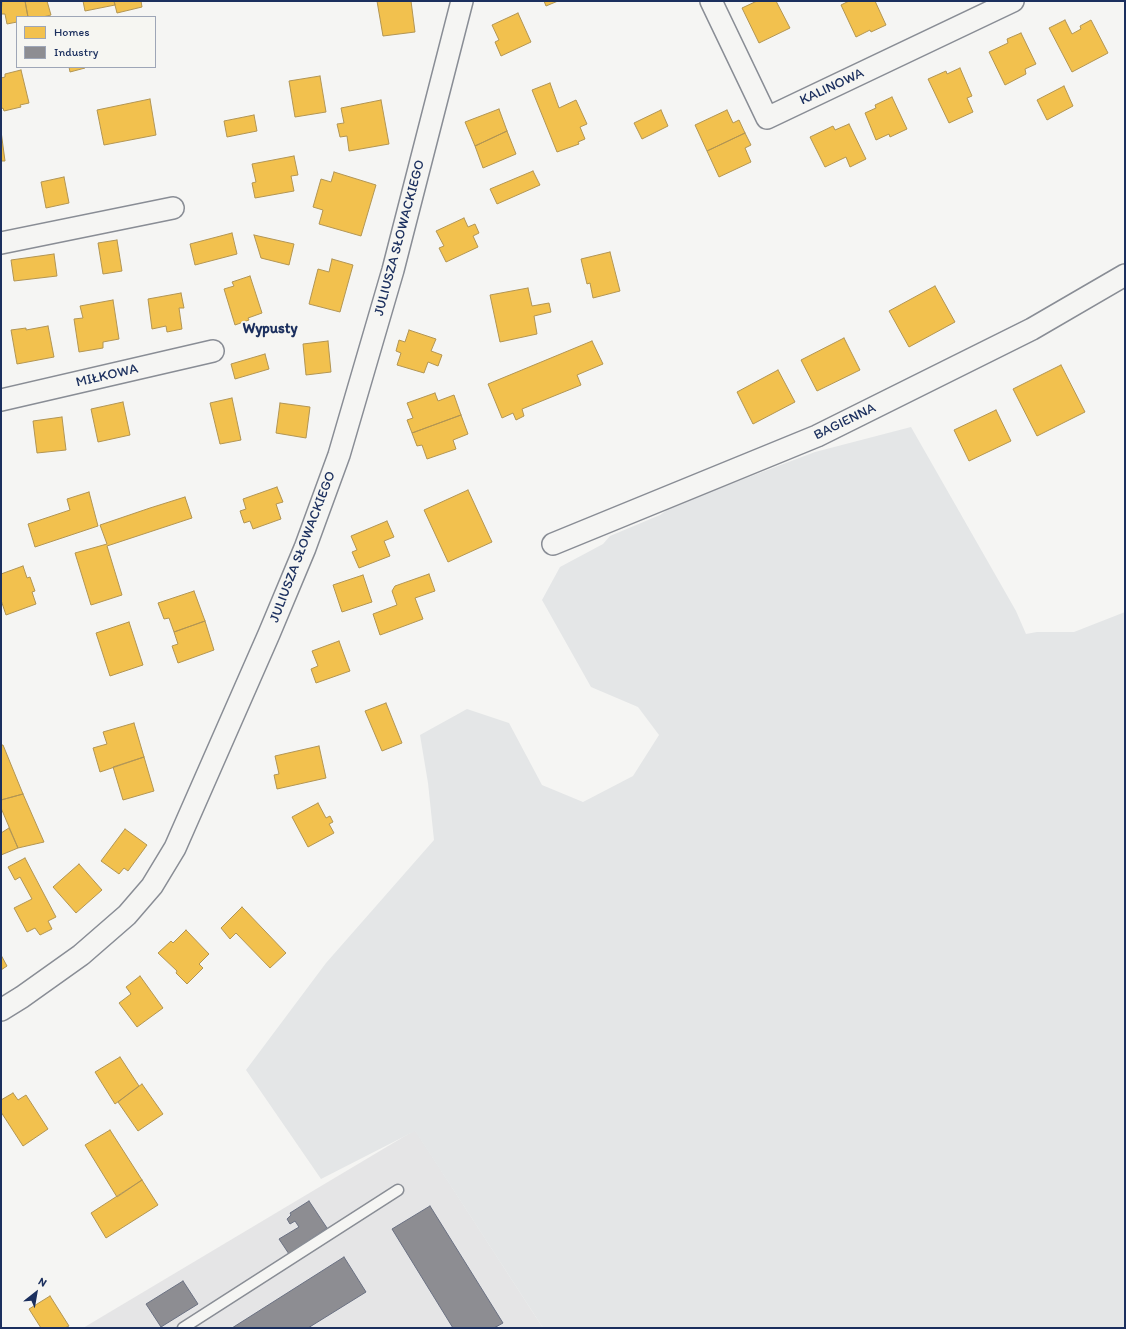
<!DOCTYPE html>
<html>
<head>
<meta charset="utf-8">
<style>
	body { margin:0 }
	#map { position:relative; width:1126px; height:1329px; overflow:hidden; background:#f5f5f3; font-family:Itim,sans-serif }
	canvas { display:block }
	.frame { position:absolute; inset:0; border:2px solid #1b2f5e; pointer-events:none }
	.legend { position:absolute; left:16px; top:16px; width:140px; height:52px; box-sizing:border-box; background:#f6f6f2; border:1px solid #9ea6b7; margin:0; padding:5px 7px; list-style:none; font-size:12px; color:#1b2f5e }
	.legend li { display:flex; align-items:center; gap:8px; height:20px }
	.legend b { width:20px; border:1px solid #9ea6b7 }
	.north { position:absolute; left:16px; top:1273px; width:40px; height:40px; -webkit-text-stroke:3px #f6f6f2; paint-order:stroke; rotate:31deg; font-size:11px; font-weight:700; line-height:16px; text-align:center; color:#1b2f5e }
	.north::after { content:''; display:block; margin:auto; width:14px; height:18px; background:#1b2f5e; clip-path:polygon(50% 0,100% 100%,50% 72%,0 100%) }
</style>
</head>
<body>
<div id="map">
<canvas width="1126" height="1329"></canvas>
<div class="frame"></div>
<ul class="legend">
<li><b style="height:11px;background:#f2c14e"></b>Homes</li>
<li><b style="height:11px;background:#8d8d92"></b>Industry</li>
</ul>
<div class="north">N</div>
</div>
<script>
const g = document.querySelector('canvas').getContext('2d');
g.lineJoin = 'round';
function paint(path, color) { g.fillStyle = color; g.fill(path, 'evenodd'); }
const toPath = rows => new Path2D(rows.map(r => 'M' + r).join(''));
function stroke(path, color, width, dash) { g.strokeStyle = color; g.lineWidth = width; g.lineCap = dash ? 'butt' : 'round'; g.setLineDash(dash || []); g.stroke(path); }
function label(font, color, halo, rows, align = 'center') {
  g.font = font + ' Itim,sans-serif'; g.lineWidth = 4; g.setLineDash([]); g.textBaseline = 'middle'; g.strokeStyle = halo; g.fillStyle = color; for (const [text, x, y, turn = 0] of rows) {
    g.save(); g.translate(x, y); g.rotate((+turn || 0) * Math.PI / 180); g.textAlign = isNaN(turn) ? turn : align; if (halo) g.strokeText(text, 0, 0); g.fillText(text, 0, 0); g.restore();
  }
}
const built = toPath([
	[415,1130,543,1328,83,1328]
]);
const green = toPath([
	[911,427,1016,611,1026,634,1037,632,1074,632,1125,612,1125,1328,543,1328,415,1131,321,1179,246,1070,326,963,434,840,428,783,420,735,467,709,509,723,542,785,583,802,633,776,659,735,638,707,591,687,542,600,560,567,603,544,610,536,660,515,684,498,696,497,815,452]
]);
const homes = toPath([
	[2,1,25,1,28,17,17,17,17,22,7,24,5,14,1,14,2,1],
	[25,1,47,1,51,15,43,17,28,17,25,1],
	[83,1,114,1,115,5,85,11,83,1],
	[114,1,141,1,142,7,117,13,114,1],
	[377,1,411,1,415,32,383,36,377,1],
	[544,1,558,1,546,6,544,1],
	[757,1,776,1,790,28,759,43,742,8,757,1],
	[849,1,875,1,886,25,871,32,870,30,856,37,841,5,849,1],
	[518,13,531,42,501,56,495,42,499,40,492,25,518,13],
	[1065,20,1072,34,1081,29,1080,26,1091,20,1108,53,1072,72,1049,28,1065,20],
	[1021,33,1036,64,1025,69,1026,74,1005,85,989,52,1008,43,1007,39,1021,33],
	[69,67,85,67,85,68,70,72,69,67],
	[960,68,972,96,967,98,973,112,949,123,928,79,946,71,947,74,960,68],
	[21,70,29,103,20,105,21,107,4,111,3,108,1,109,1,78,5,77,5,74,21,70],
	[320,76,326,112,295,117,289,81,320,76],
	[550,83,559,108,576,100,587,124,580,127,585,139,578,142,579,144,557,152,532,90,550,83],
	[1064,86,1073,106,1047,120,1037,100,1064,86],
	[892,97,907,129,890,137,889,134,876,140,865,113,876,108,875,105,892,97],
	[150,99,156,135,104,145,97,110,150,99],
	[381,100,389,144,349,151,347,136,340,137,337,124,344,123,341,108,381,100],
	[499,109,507,131,475,146,465,122,499,109],
	[661,110,668,126,642,139,634,123,661,110],
	[727,110,733,123,739,120,745,133,707,151,695,125,727,110],
	[254,115,257,131,227,137,224,121,254,115],
	[849,124,866,159,850,167,846,157,825,167,810,137,833,126,835,130,849,124],
	[1,131,5,161,1,161,1,131],
	[507,131,516,154,483,168,475,146,507,131],
	[745,133,751,145,745,148,751,162,719,177,707,151,745,133],
	[294,156,298,175,291,176,294,191,255,198,252,183,256,182,252,164,294,156],
	[533,171,540,185,497,204,490,189,533,171],
	[334,172,376,185,361,236,319,224,323,210,313,207,321,179,331,182,334,172],
	[64,177,69,203,46,208,41,182,64,177],
	[464,218,468,227,475,224,479,233,473,236,478,247,446,262,439,248,444,246,436,231,464,218],
	[232,233,237,254,195,265,190,244,232,233],
	[254,235,294,244,289,265,261,258,254,235],
	[117,240,122,271,103,274,98,243,117,240],
	[610,252,620,291,593,298,590,283,587,284,581,259,610,252],
	[54,254,57,276,14,281,11,260,54,254],
	[332,259,353,265,340,312,309,304,318,269,329,272,332,259],
	[250,276,262,313,248,318,249,320,235,325,224,289,234,286,232,282,250,276],
	[935,286,955,322,909,347,889,311,935,286],
	[528,288,532,306,549,303,551,312,534,316,537,334,500,342,490,295,528,288],
	[181,293,184,308,179,308,182,329,167,332,166,326,152,329,148,299,181,293],
	[113,300,119,339,103,342,103,348,79,352,74,319,83,318,80,306,113,300],
	[48,326,54,357,17,364,11,330,26,328,26,330,48,326],
	[409,330,436,339,431,351,442,355,438,366,428,362,424,373,397,365,401,353,396,351,399,340,405,342,409,330],
	[844,338,860,370,817,391,801,360,844,338],
	[328,341,331,372,306,375,303,344,328,341],
	[592,341,603,364,577,375,581,385,522,409,524,416,516,420,513,413,502,418,488,384,592,341],
	[265,354,269,369,235,379,231,364,265,354],
	[1061,365,1085,412,1037,436,1013,389,1061,365],
	[778,370,795,402,753,424,737,392,778,370],
	[435,393,438,401,454,395,461,415,412,433,407,420,413,418,407,403,435,393],
	[232,398,241,440,220,444,210,403,232,398],
	[123,402,130,435,98,442,91,409,123,402],
	[280,403,310,407,306,438,276,433,280,403],
	[996,410,1011,441,969,461,954,430,996,410],
	[461,415,468,434,453,440,456,449,427,459,422,445,417,446,412,433,461,415],
	[62,417,66,450,37,453,33,421,62,417],
	[277,487,283,502,276,504,281,519,253,529,250,521,244,523,240,511,246,509,243,499,277,487],
	[468,490,492,542,448,562,424,510,468,490],
	[89,492,98,526,35,547,28,524,70,510,67,499,89,492],
	[185,497,192,518,107,546,122,595,91,605,75,553,107,544,100,525,150,508,185,497],
	[387,521,394,537,384,541,390,556,359,568,352,552,357,550,351,536,387,521],
	[23,566,27,578,30,577,35,591,32,592,36,604,6,615,1,600,1,574,23,566],
	[429,574,435,591,415,598,423,619,380,635,373,614,397,605,392,591,395,586,429,574],
	[363,575,372,602,342,612,333,585,363,575],
	[194,591,205,621,174,632,169,618,164,619,158,603,194,591],
	[205,621,214,650,178,663,172,646,178,644,174,632,205,621],
	[129,622,143,665,110,676,96,633,129,622],
	[339,641,350,671,316,683,311,669,318,666,312,651,339,641],
	[386,703,402,743,382,751,365,711,386,703],
	[134,723,144,757,100,772,93,748,107,744,103,732,134,723],
	[1,745,3,745,23,794,1,800,1,745],
	[319,746,326,778,277,789,274,775,279,774,275,756,319,746],
	[144,757,154,791,123,800,113,767,144,757],
	[23,794,44,842,18,848,1,808,1,800,23,794],
	[318,803,326,818,330,816,333,822,329,824,334,833,308,847,292,817,318,803],
	[9,828,18,848,1,855,1,833,9,828],
	[125,829,147,845,128,871,124,868,119,874,101,861,125,829],
	[25,858,56,917,48,921,52,929,40,935,35,928,27,932,14,908,32,899,20,877,15,880,8,867,25,858],
	[79,864,102,890,76,913,53,887,79,864],
	[242,907,286,953,270,968,236,933,230,939,221,928,242,907],
	[186,930,209,954,199,964,203,968,187,984,176,973,177,971,158,953,171,941,173,943,186,930],
	[1,955,7,966,1,970,1,955],
	[140,976,163,1008,137,1027,119,1003,131,994,126,987,140,976],
	[120,1057,139,1086,115,1104,95,1072,120,1057],
	[142,1084,163,1114,138,1131,118,1102,142,1084],
	[13,1093,18,1100,26,1095,48,1129,23,1146,1,1112,1,1100,13,1093],
	[110,1130,142,1180,117,1197,85,1145,110,1130],
	[142,1180,158,1205,106,1238,91,1213,142,1180],
	[50,1296,69,1326,65,1328,41,1328,29,1309,50,1296]
]);
const industry = toPath([
	[309,1201,327,1228,289,1254,279,1239,299,1227,295,1221,290,1224,287,1219,291,1215,290,1213,309,1201],
	[430,1206,503,1323,494,1328,453,1328,392,1229,430,1206],
	[344,1257,366,1292,308,1328,232,1328,344,1257],
	[183,1281,198,1304,161,1327,146,1304,183,1281]
]);
const service = toPath([
	[183,1328,398,1190]
]);
const minor = toPath([
	[711,1,767,118,1013,1],
	[1,243,173,208],
	[1,400,213,351],
	[553,544,817,436,1032,329,1125,275],
	[1,1010,22,997,81,955,127,915,152,886,175,848,269,634,305,548,339,455,393,270,462,1]
]);
const streetNames = [
	["KALINOWA",832,87,-25],
	["JULIUSZA SŁOWACKIEGO",400,238,-75],
	["MIŁKOWA",107,376,-13],
	["BAGIENNA",845,422,-26],
	["JULIUSZA SŁOWACKIEGO",303,547,-69]
];
const neighbourhoodNames = [
	["Wypusty",270,329]
];
paint(built, '#e5e5e6');
paint(green, '#e4e6e7');
paint(homes, '#f2c14e');
stroke(homes, '#b29553', 1);
paint(industry, '#8d8d92');
stroke(industry, '#6b7182', 1);
stroke(service, '#898d95', 13);
stroke(minor, '#898d95', 24);
stroke(service, '#f5f5f3', 10);
stroke(minor, '#f5f5f3', 21);
label('14px', '#1b2f5e', '#f6f6f2', streetNames);
label('bold 15px', '#1b2f5e', '#f6f6f2', neighbourhoodNames);
</script>
</body>
</html>
